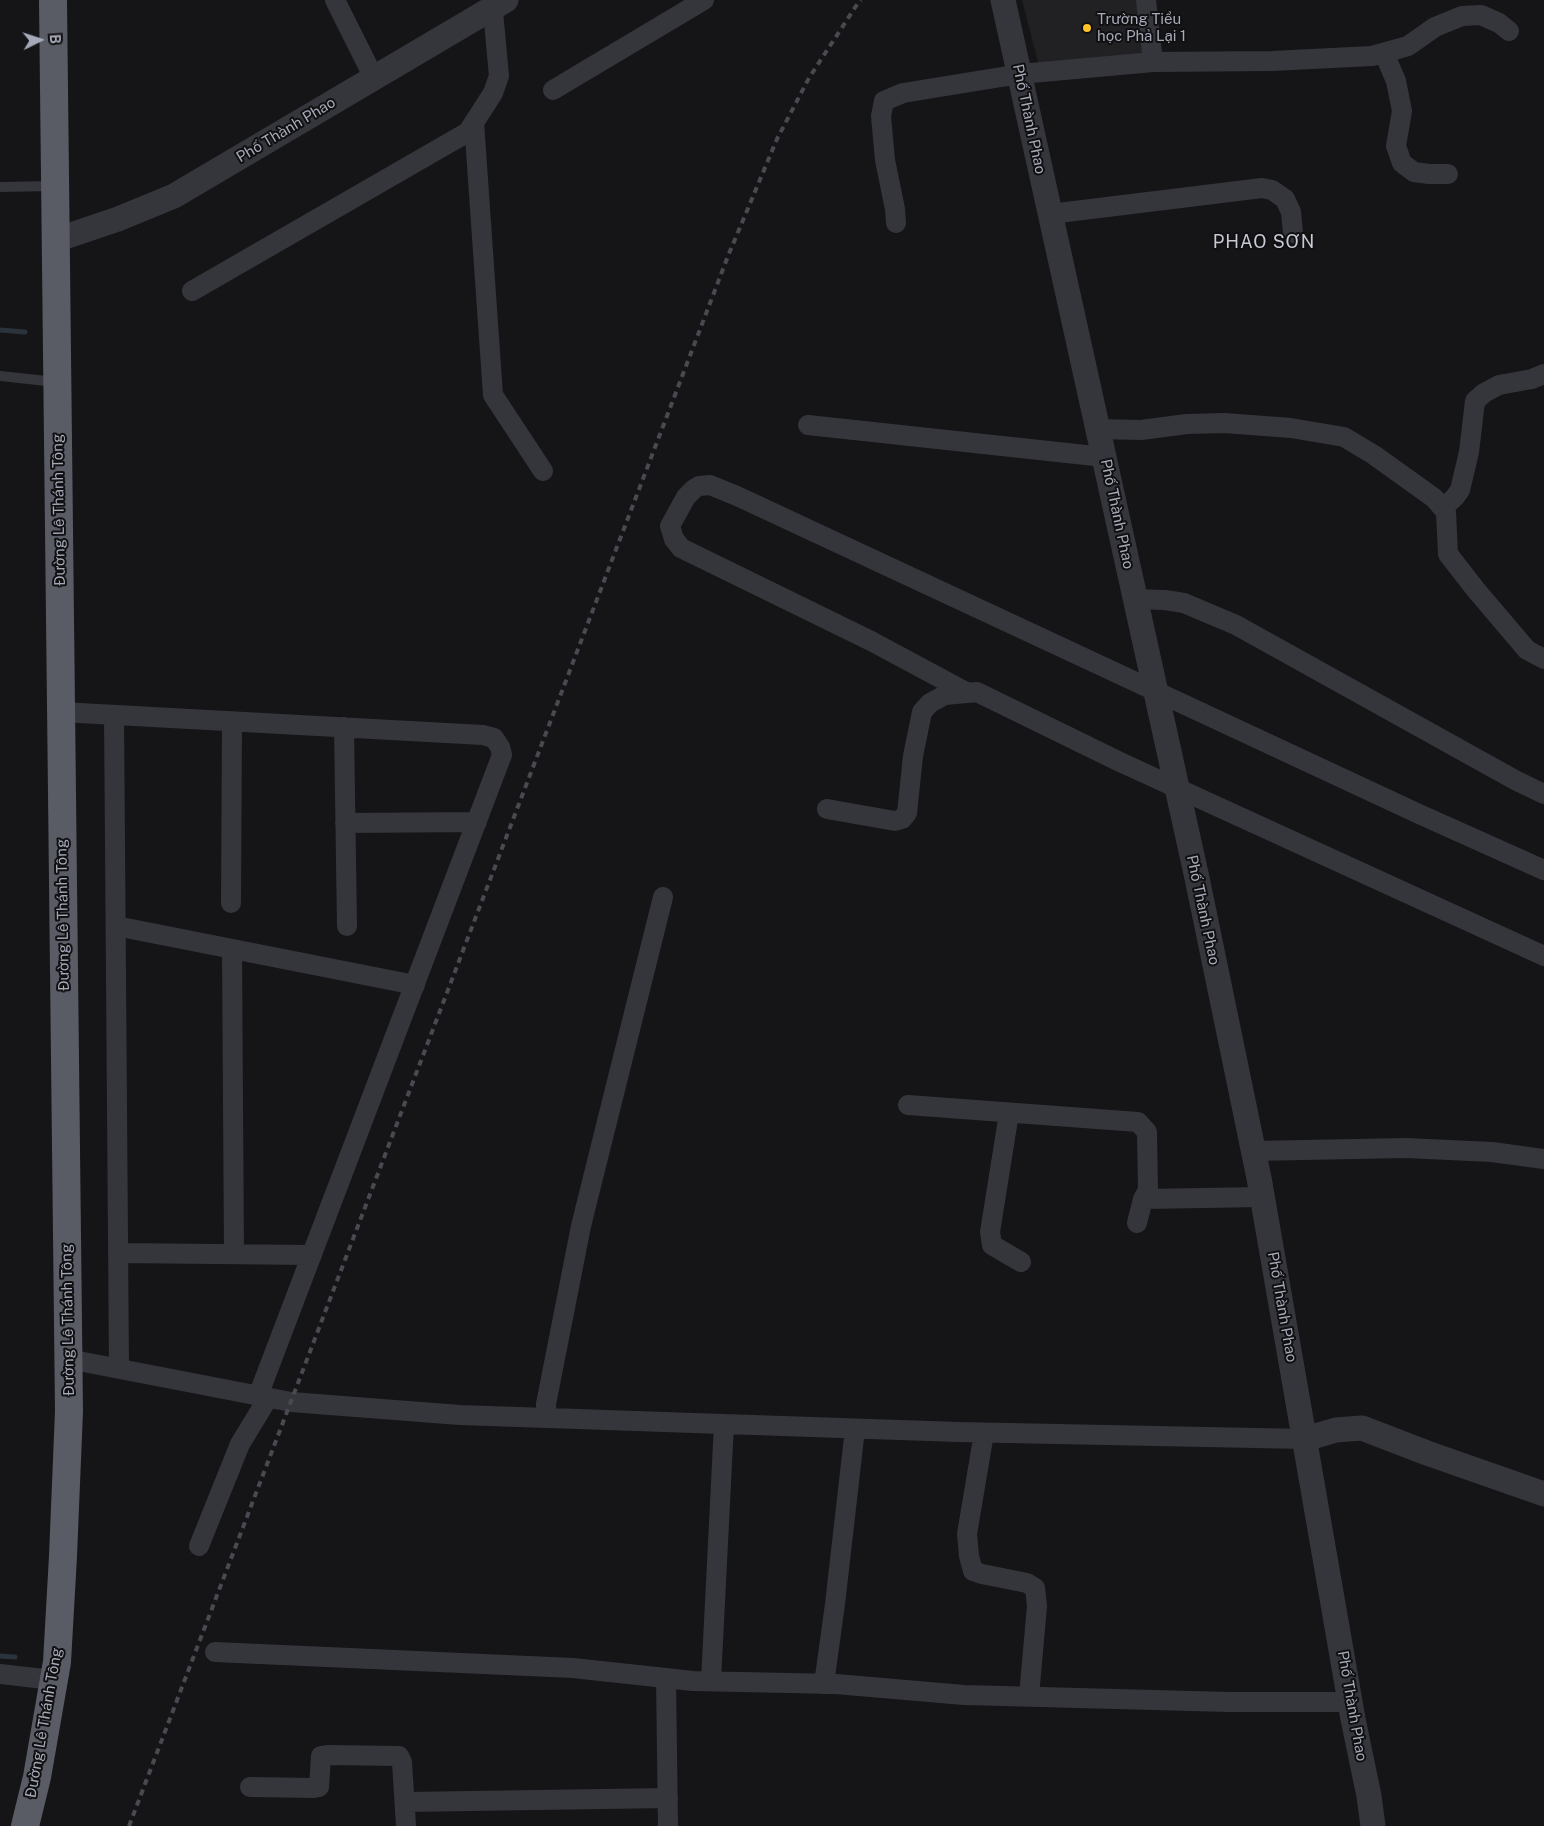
<!DOCTYPE html>
<html>
<head>
<meta charset="utf-8">
<style>
	body { margin:0 }
	#map { position:relative; width:1544px; height:1826px; overflow:hidden; background:#151517; font-family:"Public Sans",sans-serif }
	canvas { display:block }
	.north { position:absolute; left:15px; top:15px; width:50px; height:50px; -webkit-text-stroke:4px #101012; paint-order:stroke; rotate:86deg; font-size:14px; font-weight:700; line-height:20px; text-align:center; color:#a6aab8 }
	.north::after { content:''; display:block; margin:auto; width:18px; height:22px; background:#a6aab8; clip-path:polygon(50% 0,100% 100%,50% 72%,0 100%) }
</style>
</head>
<body>
<div id="map">
<canvas width="1544" height="1826"></canvas>
<div class="north">B</div>
</div>
<script>
const g = document.querySelector('canvas').getContext('2d');
g.lineJoin = 'round';
function paint(path, color) { g.fillStyle = color; g.fill(path, 'evenodd'); }
const toPath = rows => new Path2D(rows.map(r => 'M' + r).join(''));
function stroke(path, color, width, dash) { g.strokeStyle = color; g.lineWidth = width; g.lineCap = dash ? 'butt' : 'round'; g.setLineDash(dash || []); g.stroke(path); }
function label(font, color, halo, rows, align = 'center') {
  g.font = font + ' "Public Sans",sans-serif'; g.lineWidth = 4; g.setLineDash([]); g.textBaseline = 'middle'; g.strokeStyle = halo; g.fillStyle = color; for (const [text, x, y, turn = 0] of rows) {
    g.save(); g.translate(x, y); g.rotate((+turn || 0) * Math.PI / 180); g.textAlign = isNaN(turn) ? turn : align; if (halo) g.strokeText(text, 0, 0); g.fillText(text, 0, 0); g.restore();
  }
}
const built = toPath([
	[1022,0,1142,0,1148,57,1039,66]
]);
const stream = toPath([
	[0,330,25,332],
	[0,1656,15,1657]
]);
const service = toPath([
	[0,187,54,186],
	[0,376,56,382]
]);
const minor = toPath([
	[335,0,374,78],
	[1146,0,1153,62],
	[1384,53,1396,81,1402,111,1396,146,1402,163,1414,172,1429,174,1448,174],
	[553,90,704,0],
	[474,122,493,395,543,471],
	[1050,214,1262,188,1272,190,1285,199,1291,212,1293,233],
	[896,223,895,209,885,160,881,116,884,101,903,93,1020,74,1153,62,1272,61,1372,56,1408,46,1435,27,1462,16,1481,15,1499,23,1509,31],
	[192,291,468,132,493,93,499,76,492,0],
	[808,425,1104,457],
	[1098,429,1141,430,1187,424,1224,423,1291,428,1344,437,1374,455,1434,498,1446,512,1448,554,1476,590,1527,650,1544,659],
	[1443,508,1455,497,1460,490,1469,452,1475,401,1484,393,1499,385,1532,379,1544,374],
	[1135,599,1165,600,1184,603,1236,625,1515,780,1544,794],
	[968,693,871,641,681,548,674,539,670,526,686,497,694,489,699,486,710,485,737,496,1419,814,1544,870],
	[61,712,483,735,494,738,500,747,502,755,497,768,258,1396],
	[114,715,119,1369],
	[344,727,347,926],
	[827,809,895,821,902,819,907,813,913,756,922,712,930,703,945,695,977,692,1120,762,1544,956],
	[345,823,477,822],
	[231,903,232,721],
	[116,926,415,985],
	[232,949,234,1254],
	[908,1105,1138,1122,1147,1132,1148,1190,1143,1199,1137,1223],
	[1009,1113,990,1232,992,1245,1021,1262],
	[1253,1151,1406,1148,1492,1152,1544,1159],
	[1143,1199,1262,1197],
	[118,1253,312,1255],
	[68,1359,291,1402,460,1415,958,1432,1305,1439],
	[547,1418,546,1404,581,1226,663,897],
	[984,1433,967,1534,969,1556,973,1571,982,1574,1027,1583,1035,1588,1037,1606,1029,1696],
	[199,1546,240,1444,268,1398],
	[215,1652,573,1668,693,1681,836,1684,964,1695,1229,1702,1351,1702],
	[0,1674,53,1680],
	[666,1678,668,1826],
	[711,1681,724,1424],
	[824,1684,835,1604,855,1429],
	[250,1787,314,1788,319,1787,321,1756,327,1755,399,1756,402,1762,406,1826],
	[405,1802,668,1798]
]);
const tertiary = toPath([
	[1003,0,1197,878,1259,1178,1353,1719,1369,1796,1373,1826],
	[56,240,118,219,174,196,506,0],
	[1305,1439,1336,1430,1362,1428,1427,1453,1544,1494]
]);
const trunk = toPath([
	[25,1826,37,1777,57,1662,63,1556,69,1411,53,0]
]);
const rail = toPath([
	[129,1826,728,256,777,139,809,78,856,6,861,0]
]);
const markers = [
	[1087,28,5,"#ffc325"]
];
const poiNames = [
	["Trường Tiểu",1097,19],
	["học Phả Lại 1",1097,36]
];
const streetNames = [
	["Phố Thành Phao",1029,119,78],
	["Phố Thành Phao",286,130,-31],
	["Đường Lê Thánh Tông",59,510,-91],
	["Phố Thành Phao",1117,514,78],
	["Phố Thành Phao",1203,910,78],
	["Đường Lê Thánh Tông",63,915,-91],
	["Phố Thành Phao",1282,1307,80],
	["Đường Lê Thánh Tông",68,1320,-91],
	["Phố Thành Phao",1352,1706,80],
	["Đường Lê Thánh Tông",44,1723,-80]
];
const quarterNames = [
	["PHAO SƠN",1264,242]
];
paint(built, '#212124');
stroke(stream, '#2a333c', 5);
stroke(service, '#35363c', 10);
stroke(minor, '#35363c', 20);
stroke(tertiary, '#35363c', 25);
stroke(trunk, '#595c64', 28);
stroke(rail, '#484a51', 4, [6, 5]);
for (const [x, y, r, color] of markers) { const dot = new Path2D(); dot.arc(x, y, r, 0, 2 * Math.PI); g.fillStyle = color; g.fill(dot); stroke(dot, '#101012', 2); }
label('15px', '#a6aab8', '#101012', poiNames, 'left');
label('15px', '#a6aab8', '#101012', streetNames);
g.letterSpacing = '1px';
label('18px', '#c7c9d4', '#101012', quarterNames);
g.letterSpacing = '0px';
</script>
</body>
</html>
